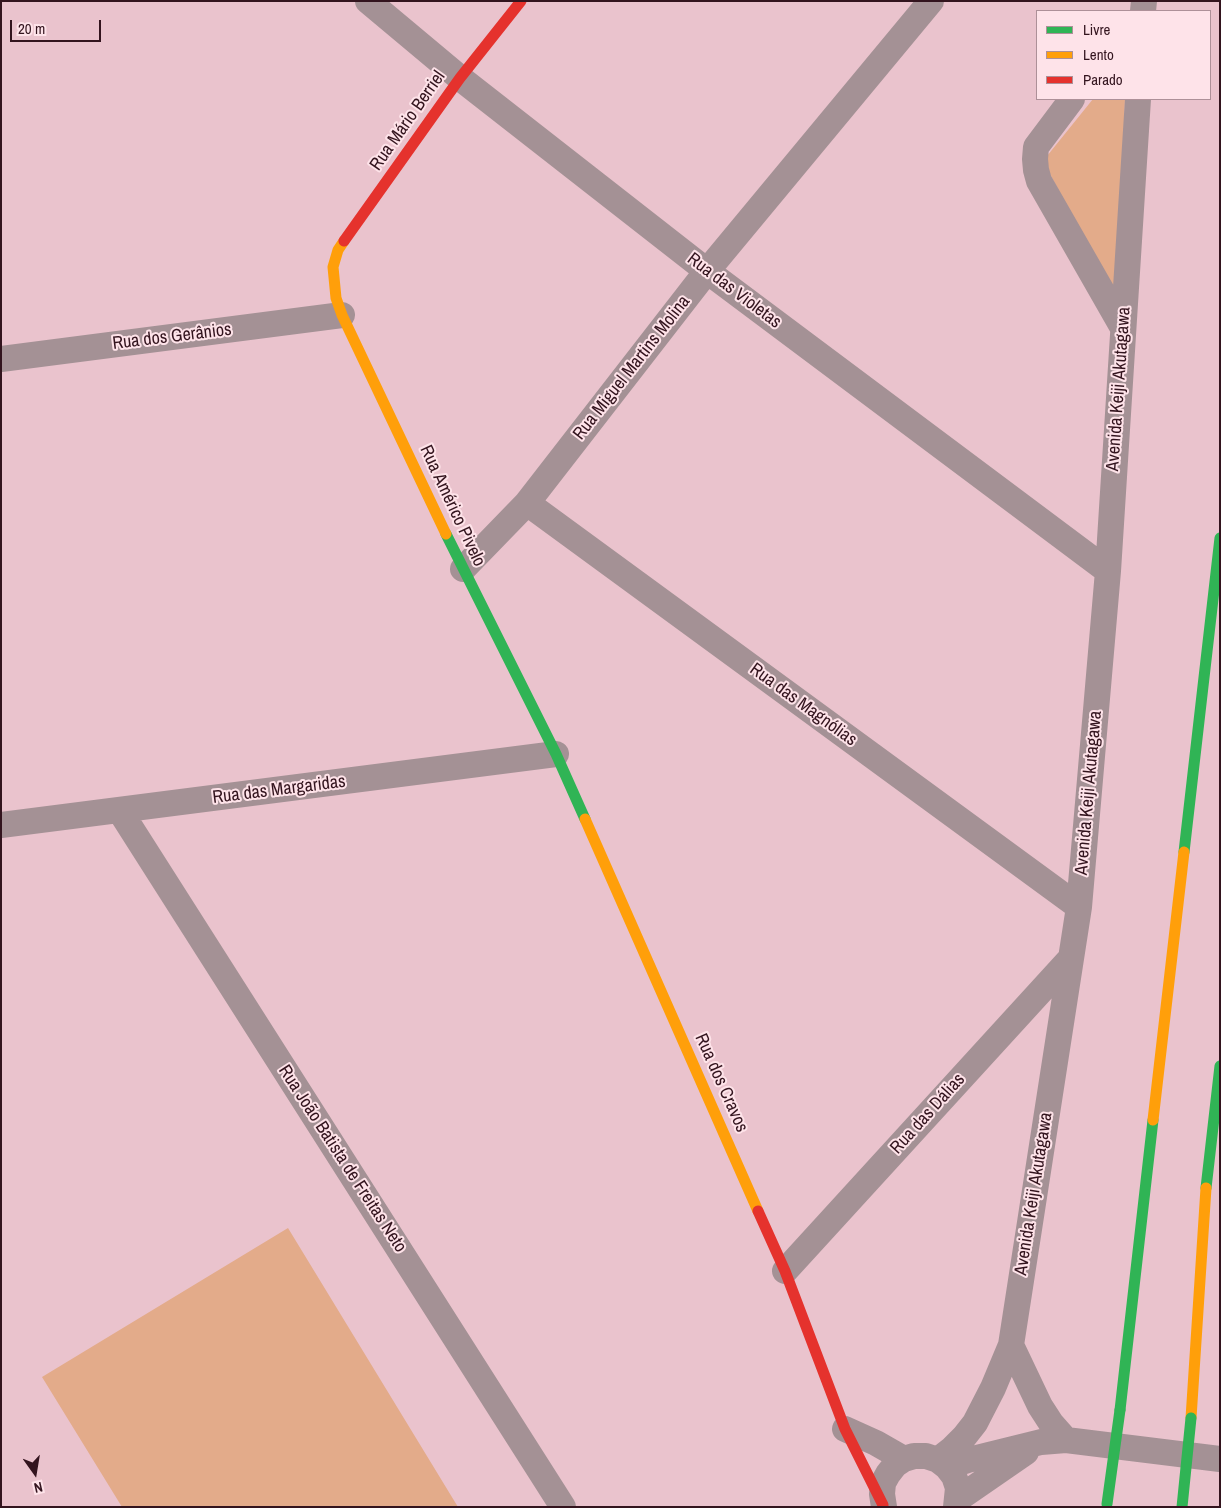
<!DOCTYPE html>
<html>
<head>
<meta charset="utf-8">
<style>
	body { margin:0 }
	#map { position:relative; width:1221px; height:1508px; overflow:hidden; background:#eac3cd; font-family:"Archivo Narrow",sans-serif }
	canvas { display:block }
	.frame { position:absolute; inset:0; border:2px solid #33141e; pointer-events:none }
	.legend { position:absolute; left:1036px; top:10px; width:175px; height:90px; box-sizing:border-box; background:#fee3e9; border:1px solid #ad9098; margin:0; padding:6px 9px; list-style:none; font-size:15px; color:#33141e }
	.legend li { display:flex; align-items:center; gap:10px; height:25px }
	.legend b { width:25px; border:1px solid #ad9098 }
	.north { position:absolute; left:10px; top:1448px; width:50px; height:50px; -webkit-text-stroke:4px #fee3e9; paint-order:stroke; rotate:167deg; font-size:14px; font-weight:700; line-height:20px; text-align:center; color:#33141e }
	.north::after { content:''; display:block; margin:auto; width:18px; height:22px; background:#33141e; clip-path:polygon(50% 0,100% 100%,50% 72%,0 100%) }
	.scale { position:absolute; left:10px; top:20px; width:91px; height:22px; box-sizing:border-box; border:2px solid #33141e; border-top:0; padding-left:6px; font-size:15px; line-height:18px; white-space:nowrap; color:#33141e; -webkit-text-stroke:4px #fee3e9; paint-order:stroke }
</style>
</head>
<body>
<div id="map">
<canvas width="1221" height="1508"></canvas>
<div class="frame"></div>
<ul class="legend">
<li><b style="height:6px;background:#30b455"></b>Livre</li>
<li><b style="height:6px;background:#ff9f0a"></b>Lento</li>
<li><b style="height:6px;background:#e5322d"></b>Parado</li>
</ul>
<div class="north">N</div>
<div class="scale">20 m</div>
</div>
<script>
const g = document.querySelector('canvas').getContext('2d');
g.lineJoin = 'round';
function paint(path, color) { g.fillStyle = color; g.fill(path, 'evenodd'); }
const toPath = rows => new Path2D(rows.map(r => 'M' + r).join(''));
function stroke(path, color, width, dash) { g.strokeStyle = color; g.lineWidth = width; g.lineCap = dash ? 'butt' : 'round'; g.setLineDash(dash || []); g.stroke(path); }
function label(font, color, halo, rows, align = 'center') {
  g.font = font + ' "Archivo Narrow",sans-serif'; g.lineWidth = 4; g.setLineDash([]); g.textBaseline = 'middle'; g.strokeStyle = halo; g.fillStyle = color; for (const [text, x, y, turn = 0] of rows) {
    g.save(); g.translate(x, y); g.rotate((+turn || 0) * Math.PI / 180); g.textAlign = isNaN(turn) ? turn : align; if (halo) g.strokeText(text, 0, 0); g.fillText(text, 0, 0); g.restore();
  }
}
const green = toPath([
	[1093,99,1125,99,1118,302,1043,161],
	[288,1228,458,1507,122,1507,42,1377]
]);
const street = toPath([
	[368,1,460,78,707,271,1108,571],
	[1143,11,1144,1],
	[1072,99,1036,147,1035,159,1036,170,1039,181,1123,328],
	[1,359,342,315],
	[527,503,1079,907],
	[463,569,527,503,707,271,931,1],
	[120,811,563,1507],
	[1,825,556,754],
	[785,1271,1071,958],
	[1011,1345,1040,1406,1051,1423,1066,1440],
	[845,1429,876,1443,904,1459],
	[938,1460,952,1449,964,1437,975,1423,993,1388,1011,1345,1079,907,1108,571,1138,99],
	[947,1467,968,1460,1041,1442,1066,1440,1220,1459],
	[958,1499,1026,1452],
	[884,1507,882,1494,883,1483,888,1474,895,1465,904,1459,914,1456,926,1456,938,1460,947,1467,954,1476,958,1488,956,1507]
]);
const fast = toPath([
	[446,534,556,754,585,819],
	[1184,852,1220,538],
	[1206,1188,1220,1066],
	[1120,1410,1153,1120]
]);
const slow = toPath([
	[344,241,338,250,333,267,336,298,342,315,446,534],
	[585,819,758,1211],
	[1153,1120,1184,852],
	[1191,1418,1206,1188]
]);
const jam = toPath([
	[344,241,460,78,521,1],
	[758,1211,785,1271,845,1429,883,1505]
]);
const fastBridge = toPath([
	[1107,1504,1120,1410],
	[1182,1507,1191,1418]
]);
const streetNames = [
	["Rua Mário Berriel",408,121,-55],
	["Rua das Violetas",734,291,37],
	["Rua dos Gerânios",172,337,-7],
	["Rua Miguel Martins Molina",632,368,-52],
	["Avenida Keiji Akutagawa",1119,389,-86],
	["Rua Américo Pivelo",452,506,65],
	["Rua das Magnólias",803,705,36],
	["Rua das Margaridas",279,790,-7],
	["Avenida Keiji Akutagawa",1089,793,-85],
	["Rua dos Cravos",721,1083,66],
	["Rua das Dálias",928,1114,-48],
	["Rua João Batista de Freitas Neto",342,1159,57],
	["Avenida Keiji Akutagawa",1034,1194,-81]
];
paint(green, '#e3ab8a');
stroke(street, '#a49195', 26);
stroke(fast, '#30b455', 11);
stroke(slow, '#ff9f0a', 11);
stroke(jam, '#e5322d', 11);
stroke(fastBridge, '#30b455', 11);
label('18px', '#33141e', '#fee3e9', streetNames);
</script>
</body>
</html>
